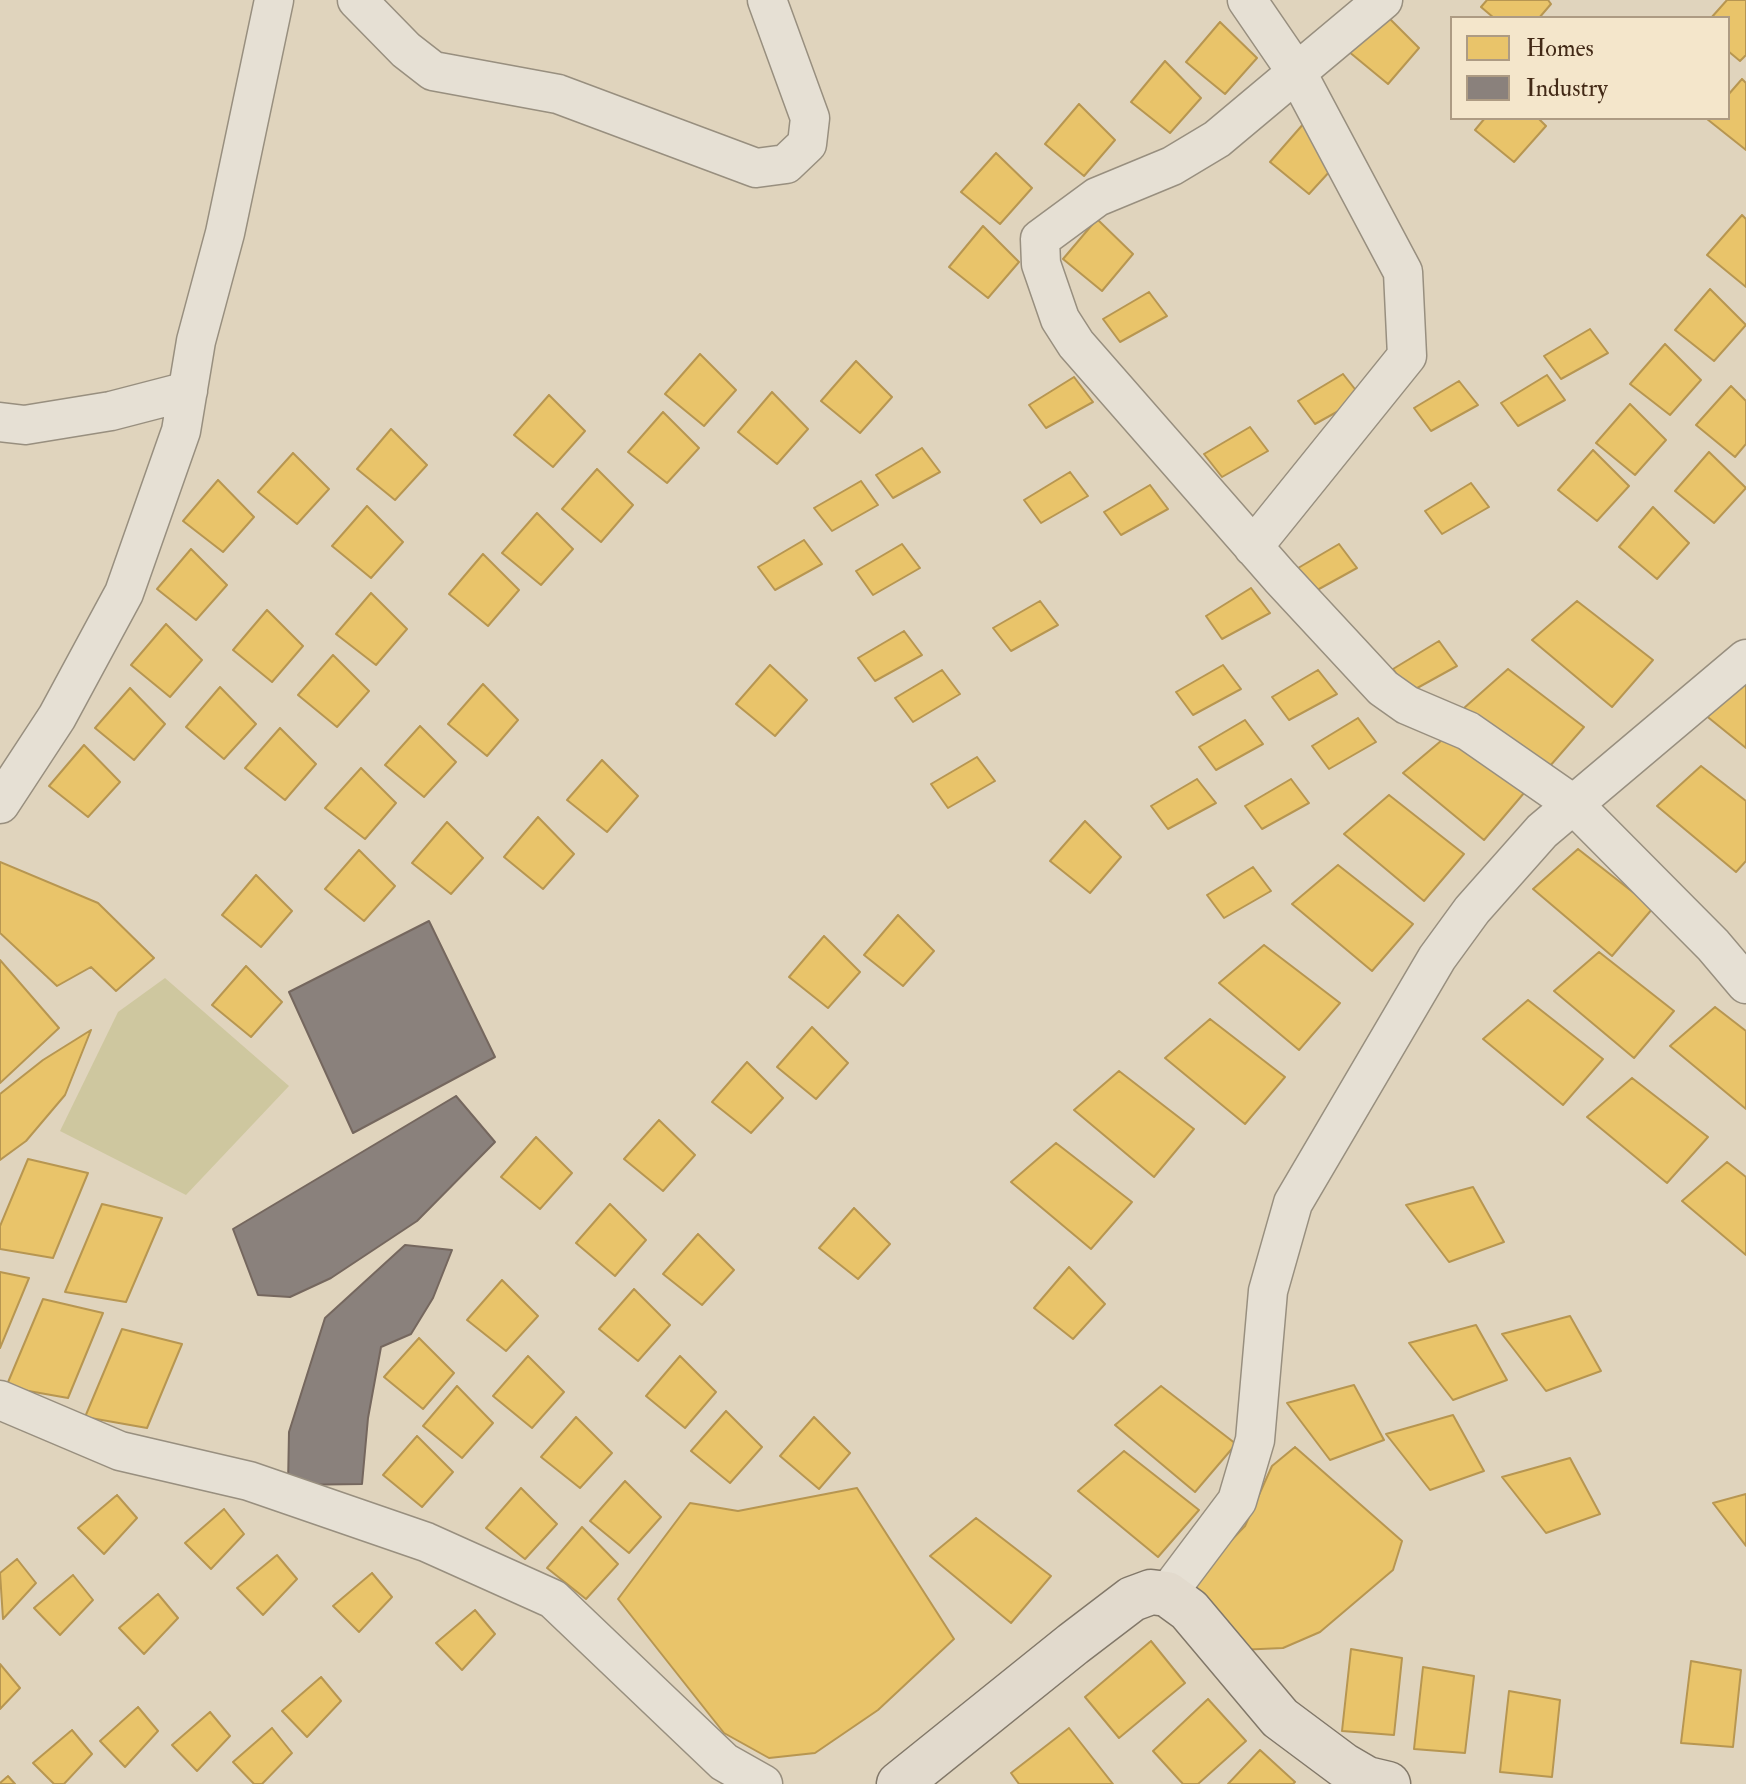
<!DOCTYPE html>
<html>
<head>
<meta charset="utf-8">
<style>
	body { margin:0 }
	#map { position:relative; width:1746px; height:1784px; overflow:hidden; background:#e0d4bd; font-family:"IM FELL Double Pica",serif }
	canvas { display:block }
	.legend { position:absolute; left:1450px; top:16px; width:280px; height:104px; box-sizing:border-box; background:#f4e6cb; border:2px solid #ad9b83; margin:0; padding:10px 14px; list-style:none; font-size:24px; color:#432a17 }
	.legend li { display:flex; align-items:center; gap:16px; height:40px }
	.legend b { width:40px; border:2px solid #ad9b83 }
</style>
</head>
<body>
<div id="map">
<canvas width="1746" height="1784"></canvas>
<ul class="legend">
<li><b style="height:22px;background:#e9c46a"></b>Homes</li>
<li><b style="height:22px;background:#8a817c"></b>Industry</li>
</ul>
</div>
<script>
const g = document.querySelector('canvas').getContext('2d');
g.lineJoin = 'round';
function paint(path, color) { g.fillStyle = color; g.fill(path, 'evenodd'); }
const toPath = rows => new Path2D(rows.map(r => 'M' + r).join(''));
function stroke(path, color, width, dash) { g.strokeStyle = color; g.lineWidth = width; g.lineCap = dash ? 'butt' : 'round'; g.setLineDash(dash || []); g.stroke(path); }
const green = toPath([
	[165,978,289,1086,186,1195,60,1131,118,1012]
]);
const homes = toPath([
	[1487,0,1548,0,1551,4,1539,18,1494,18,1481,7,1487,0],
	[1727,0,1746,0,1746,55,1740,61,1728,51,1728,18,1711,18,1727,0],
	[1383,12,1419,48,1388,84,1348,51,1383,12],
	[1220,22,1257,58,1225,94,1186,62,1220,22],
	[1165,61,1201,98,1170,133,1131,102,1165,61],
	[1742,79,1746,83,1746,150,1707,119,1728,118,1728,95,1742,79],
	[1079,104,1115,140,1084,176,1045,144,1079,104],
	[1485,118,1538,118,1546,126,1514,162,1475,130,1485,118],
	[1305,122,1342,158,1309,194,1270,162,1305,122],
	[996,153,1032,188,1000,224,961,192,996,153],
	[1742,215,1746,219,1746,287,1707,255,1742,215],
	[1097,219,1133,254,1102,291,1063,259,1097,219],
	[983,226,1019,262,988,298,949,267,983,226],
	[1710,289,1746,325,1714,361,1675,330,1710,289],
	[1149,292,1167,316,1120,342,1103,319,1149,292],
	[1590,329,1608,353,1561,379,1544,356,1590,329],
	[1665,344,1701,380,1670,415,1630,384,1665,344],
	[700,354,736,390,704,426,665,394,700,354],
	[856,361,892,397,860,433,821,401,856,361],
	[1343,374,1362,398,1315,424,1298,401,1343,374],
	[1547,375,1565,400,1518,426,1501,403,1547,375],
	[1074,377,1093,402,1046,428,1029,405,1074,377],
	[1459,381,1478,405,1431,431,1414,408,1459,381],
	[1731,386,1746,401,1746,444,1735,457,1696,425,1731,386],
	[772,392,808,429,777,464,738,432,772,392],
	[549,395,585,431,553,467,514,435,549,395],
	[1630,404,1666,440,1635,475,1596,443,1630,404],
	[663,412,699,448,667,483,628,452,663,412],
	[1250,427,1268,451,1222,477,1204,454,1250,427],
	[391,429,427,465,395,500,357,469,391,429],
	[922,448,940,472,893,498,876,475,922,448],
	[1593,450,1629,486,1597,521,1558,490,1593,450],
	[1709,452,1746,488,1714,523,1675,491,1709,452],
	[293,453,329,489,297,524,258,492,293,453],
	[597,469,633,505,601,542,562,509,597,469],
	[1070,472,1088,496,1041,523,1024,500,1070,472],
	[218,480,254,517,223,552,183,521,218,480],
	[861,481,878,505,832,531,814,508,861,481],
	[1471,483,1489,507,1442,534,1425,511,1471,483],
	[1150,485,1168,509,1121,535,1104,512,1150,485],
	[367,506,403,542,371,578,332,546,367,506],
	[1653,507,1689,543,1657,579,1619,547,1653,507],
	[537,513,573,549,541,585,502,553,537,513],
	[804,540,822,564,775,590,758,567,804,540],
	[902,544,920,568,873,595,856,571,902,544],
	[1339,544,1357,568,1310,594,1293,571,1339,544],
	[191,549,227,585,196,620,157,589,191,549],
	[483,554,519,590,488,626,449,594,483,554],
	[1251,588,1270,613,1222,639,1206,616,1251,588],
	[371,593,407,629,376,665,336,634,371,593],
	[1040,601,1058,625,1011,651,993,628,1040,601],
	[1577,601,1653,660,1612,707,1532,640,1577,601],
	[267,610,303,646,272,682,233,650,267,610],
	[166,624,202,660,170,697,131,665,166,624],
	[904,631,922,655,875,681,858,658,904,631],
	[1439,641,1457,666,1410,692,1393,669,1439,641],
	[333,655,369,691,337,727,298,695,333,655],
	[770,665,807,700,775,736,736,704,770,665],
	[1223,665,1241,689,1193,715,1176,692,1223,665],
	[1508,669,1584,727,1543,774,1464,708,1508,669],
	[942,670,960,694,913,722,895,698,942,670],
	[1318,670,1337,694,1289,720,1272,697,1318,670],
	[1746,678,1746,748,1704,714,1746,678],
	[483,684,518,720,487,756,448,724,483,684],
	[220,687,256,724,224,759,186,727,220,687],
	[130,688,165,724,134,760,95,728,130,688],
	[1358,718,1376,742,1329,769,1312,746,1358,718],
	[1245,720,1263,744,1216,770,1199,747,1245,720],
	[420,726,456,762,424,797,385,765,420,726],
	[280,728,316,764,285,800,245,768,280,728],
	[1448,735,1524,793,1484,840,1403,773,1448,735],
	[84,745,120,782,88,817,49,786,84,745],
	[977,757,995,781,948,808,931,784,977,757],
	[602,760,638,796,607,832,567,800,602,760],
	[1701,766,1746,801,1746,861,1736,872,1657,806,1701,766],
	[361,768,396,803,365,839,325,808,361,768],
	[1197,779,1216,803,1168,829,1151,806,1197,779],
	[1291,779,1309,803,1262,829,1245,806,1291,779],
	[1389,795,1464,854,1424,901,1344,834,1389,795],
	[538,817,574,854,543,889,504,857,538,817],
	[1085,821,1121,857,1090,893,1050,861,1085,821],
	[447,822,483,858,451,894,412,863,447,822],
	[1578,849,1653,908,1612,956,1533,889,1578,849],
	[359,850,395,886,364,921,325,889,359,850],
	[0,862,98,903,154,958,116,991,91,967,57,986,0,933,0,862],
	[1338,865,1413,924,1372,971,1292,904,1338,865],
	[1253,867,1271,891,1224,918,1207,895,1253,867],
	[256,875,292,911,261,947,222,915,256,875],
	[898,915,934,951,903,986,864,955,898,915],
	[824,936,860,972,828,1008,789,977,824,936],
	[1264,945,1340,1003,1299,1050,1219,983,1264,945],
	[1599,952,1674,1011,1634,1058,1554,991,1599,952],
	[0,960,59,1028,0,1083,0,960],
	[246,966,282,1002,251,1037,212,1005,246,966],
	[1528,1000,1603,1059,1563,1105,1483,1039,1528,1000],
	[1715,1007,1746,1031,1746,1109,1670,1046,1715,1007],
	[1210,1019,1285,1077,1245,1124,1165,1058,1210,1019],
	[812,1027,848,1063,816,1099,777,1067,812,1027],
	[91,1030,65,1095,26,1141,0,1160,0,1094,43,1060,91,1030],
	[747,1062,783,1098,751,1133,712,1102,747,1062],
	[1119,1071,1194,1129,1154,1177,1074,1110,1119,1071],
	[1632,1078,1708,1137,1667,1183,1587,1117,1632,1078],
	[659,1120,695,1155,663,1191,624,1159,659,1120],
	[536,1137,572,1173,540,1209,501,1177,536,1137],
	[1056,1143,1132,1202,1091,1249,1011,1182,1056,1143],
	[28,1159,88,1173,53,1258,0,1249,0,1226,28,1159],
	[1727,1162,1746,1177,1746,1255,1682,1201,1727,1162],
	[1473,1187,1504,1242,1449,1262,1406,1205,1473,1187],
	[102,1204,162,1218,126,1302,65,1292,102,1204],
	[610,1204,646,1240,615,1276,576,1243,610,1204],
	[854,1208,890,1244,858,1279,819,1248,854,1208],
	[698,1234,734,1270,702,1305,663,1274,698,1234],
	[1069,1267,1105,1304,1073,1339,1034,1308,1069,1267],
	[0,1272,29,1278,0,1348,0,1272],
	[502,1280,538,1316,506,1351,467,1320,502,1280],
	[634,1289,670,1325,638,1361,599,1329,634,1289],
	[43,1299,103,1313,68,1398,6,1387,43,1299],
	[1570,1316,1601,1371,1546,1391,1502,1334,1570,1316],
	[1476,1325,1507,1380,1453,1400,1409,1343,1476,1325],
	[122,1329,182,1344,147,1428,85,1417,122,1329],
	[419,1338,454,1373,423,1409,384,1377,419,1338],
	[528,1356,564,1392,532,1428,493,1396,528,1356],
	[680,1356,716,1392,685,1428,646,1396,680,1356],
	[1354,1385,1384,1440,1330,1460,1287,1403,1354,1385],
	[457,1386,493,1423,462,1458,423,1426,457,1386],
	[1161,1386,1236,1444,1195,1492,1115,1425,1161,1386],
	[726,1411,762,1447,730,1483,691,1451,726,1411],
	[1453,1415,1484,1471,1430,1490,1386,1434,1453,1415],
	[576,1417,612,1453,580,1488,541,1457,576,1417],
	[814,1417,850,1453,819,1489,780,1456,814,1417],
	[417,1436,453,1472,422,1507,383,1475,417,1436],
	[1295,1447,1402,1541,1393,1570,1320,1632,1283,1648,1238,1650,1191,1582,1245,1526,1272,1466,1295,1447],
	[1124,1451,1199,1510,1158,1557,1078,1491,1124,1451],
	[1570,1458,1600,1514,1546,1533,1502,1477,1570,1458],
	[625,1481,661,1517,629,1553,590,1521,625,1481],
	[521,1488,557,1524,525,1559,486,1528,521,1488],
	[857,1488,954,1639,878,1710,815,1753,769,1758,724,1733,618,1599,690,1503,738,1511,857,1488],
	[1746,1494,1746,1546,1713,1503,1746,1494],
	[117,1495,137,1518,104,1554,78,1528,117,1495],
	[224,1509,244,1534,211,1569,185,1543,224,1509],
	[976,1518,1051,1576,1011,1623,930,1556,976,1518],
	[582,1527,618,1564,586,1599,547,1568,582,1527],
	[277,1555,297,1579,263,1615,237,1588,277,1555],
	[17,1559,36,1583,3,1619,0,1573,17,1559],
	[372,1573,392,1597,359,1632,333,1606,372,1573],
	[73,1575,93,1600,60,1635,34,1608,73,1575],
	[158,1594,178,1618,144,1654,119,1628,158,1594],
	[475,1610,495,1634,462,1670,436,1643,475,1610],
	[1151,1641,1185,1683,1119,1738,1085,1697,1151,1641],
	[1351,1649,1402,1658,1394,1735,1342,1731,1351,1649],
	[1691,1661,1741,1670,1733,1747,1681,1743,1691,1661],
	[0,1664,20,1688,0,1709,0,1664],
	[1423,1667,1474,1676,1465,1753,1414,1749,1423,1667],
	[321,1677,341,1701,307,1737,282,1711,321,1677],
	[1509,1691,1560,1700,1552,1777,1500,1772,1509,1691],
	[1208,1699,1246,1741,1198,1784,1183,1784,1153,1751,1208,1699],
	[138,1707,158,1731,125,1767,100,1741,138,1707],
	[210,1712,230,1736,197,1771,172,1745,210,1712],
	[272,1728,292,1753,262,1784,254,1784,233,1762,272,1728],
	[1069,1728,1113,1784,1019,1784,1011,1773,1069,1728],
	[72,1730,92,1754,64,1784,54,1784,33,1763,72,1730],
	[1260,1750,1295,1782,1293,1784,1228,1784,1260,1750],
	[8,1776,15,1784,0,1784,0,1783,8,1776]
]);
const industry = toPath([
	[429,921,495,1057,353,1133,289,992,429,921],
	[456,1096,495,1142,417,1221,331,1278,290,1297,258,1295,233,1229,456,1096],
	[405,1245,452,1250,433,1298,411,1334,381,1347,368,1418,362,1484,288,1485,289,1432,325,1318,405,1245]
]);
const street = toPath([
	[357,0,406,50,433,71,558,94,756,168,786,164,807,144,810,118,767,0],
	[1247,0,1297,73,1403,272,1407,356,1253,547],
	[1383,0,1217,139,1172,166,1097,197,1040,239,1041,264,1060,319,1076,344,1280,577,1383,688,1407,705,1468,731,1573,804,1713,945,1746,984],
	[0,422,25,425,111,411,188,391],
	[0,804,57,717,124,593,181,431,196,341,225,233,274,0],
	[0,1400,120,1451,249,1481,426,1542,553,1599,724,1762,763,1784],
	[1167,1594,1237,1501,1255,1440,1268,1291,1293,1203,1437,958,1472,910,1542,831,1746,659]
]);
const primary = toPath([
	[899,1784,1073,1644,1132,1599,1151,1592,1167,1594,1189,1610,1280,1718,1343,1765,1367,1779,1388,1784]
]);
paint(green, '#cec79f');
paint(homes, '#e9c46a');
stroke(homes, '#b79651', 2);
paint(industry, '#8a817c');
stroke(industry, '#75675e', 2);
stroke(street, '#988f7f', 41);
stroke(primary, '#827869', 47);
stroke(street, '#e6e0d4', 38);
stroke(primary, '#e2dacd', 44);
</script>
</body>
</html>
